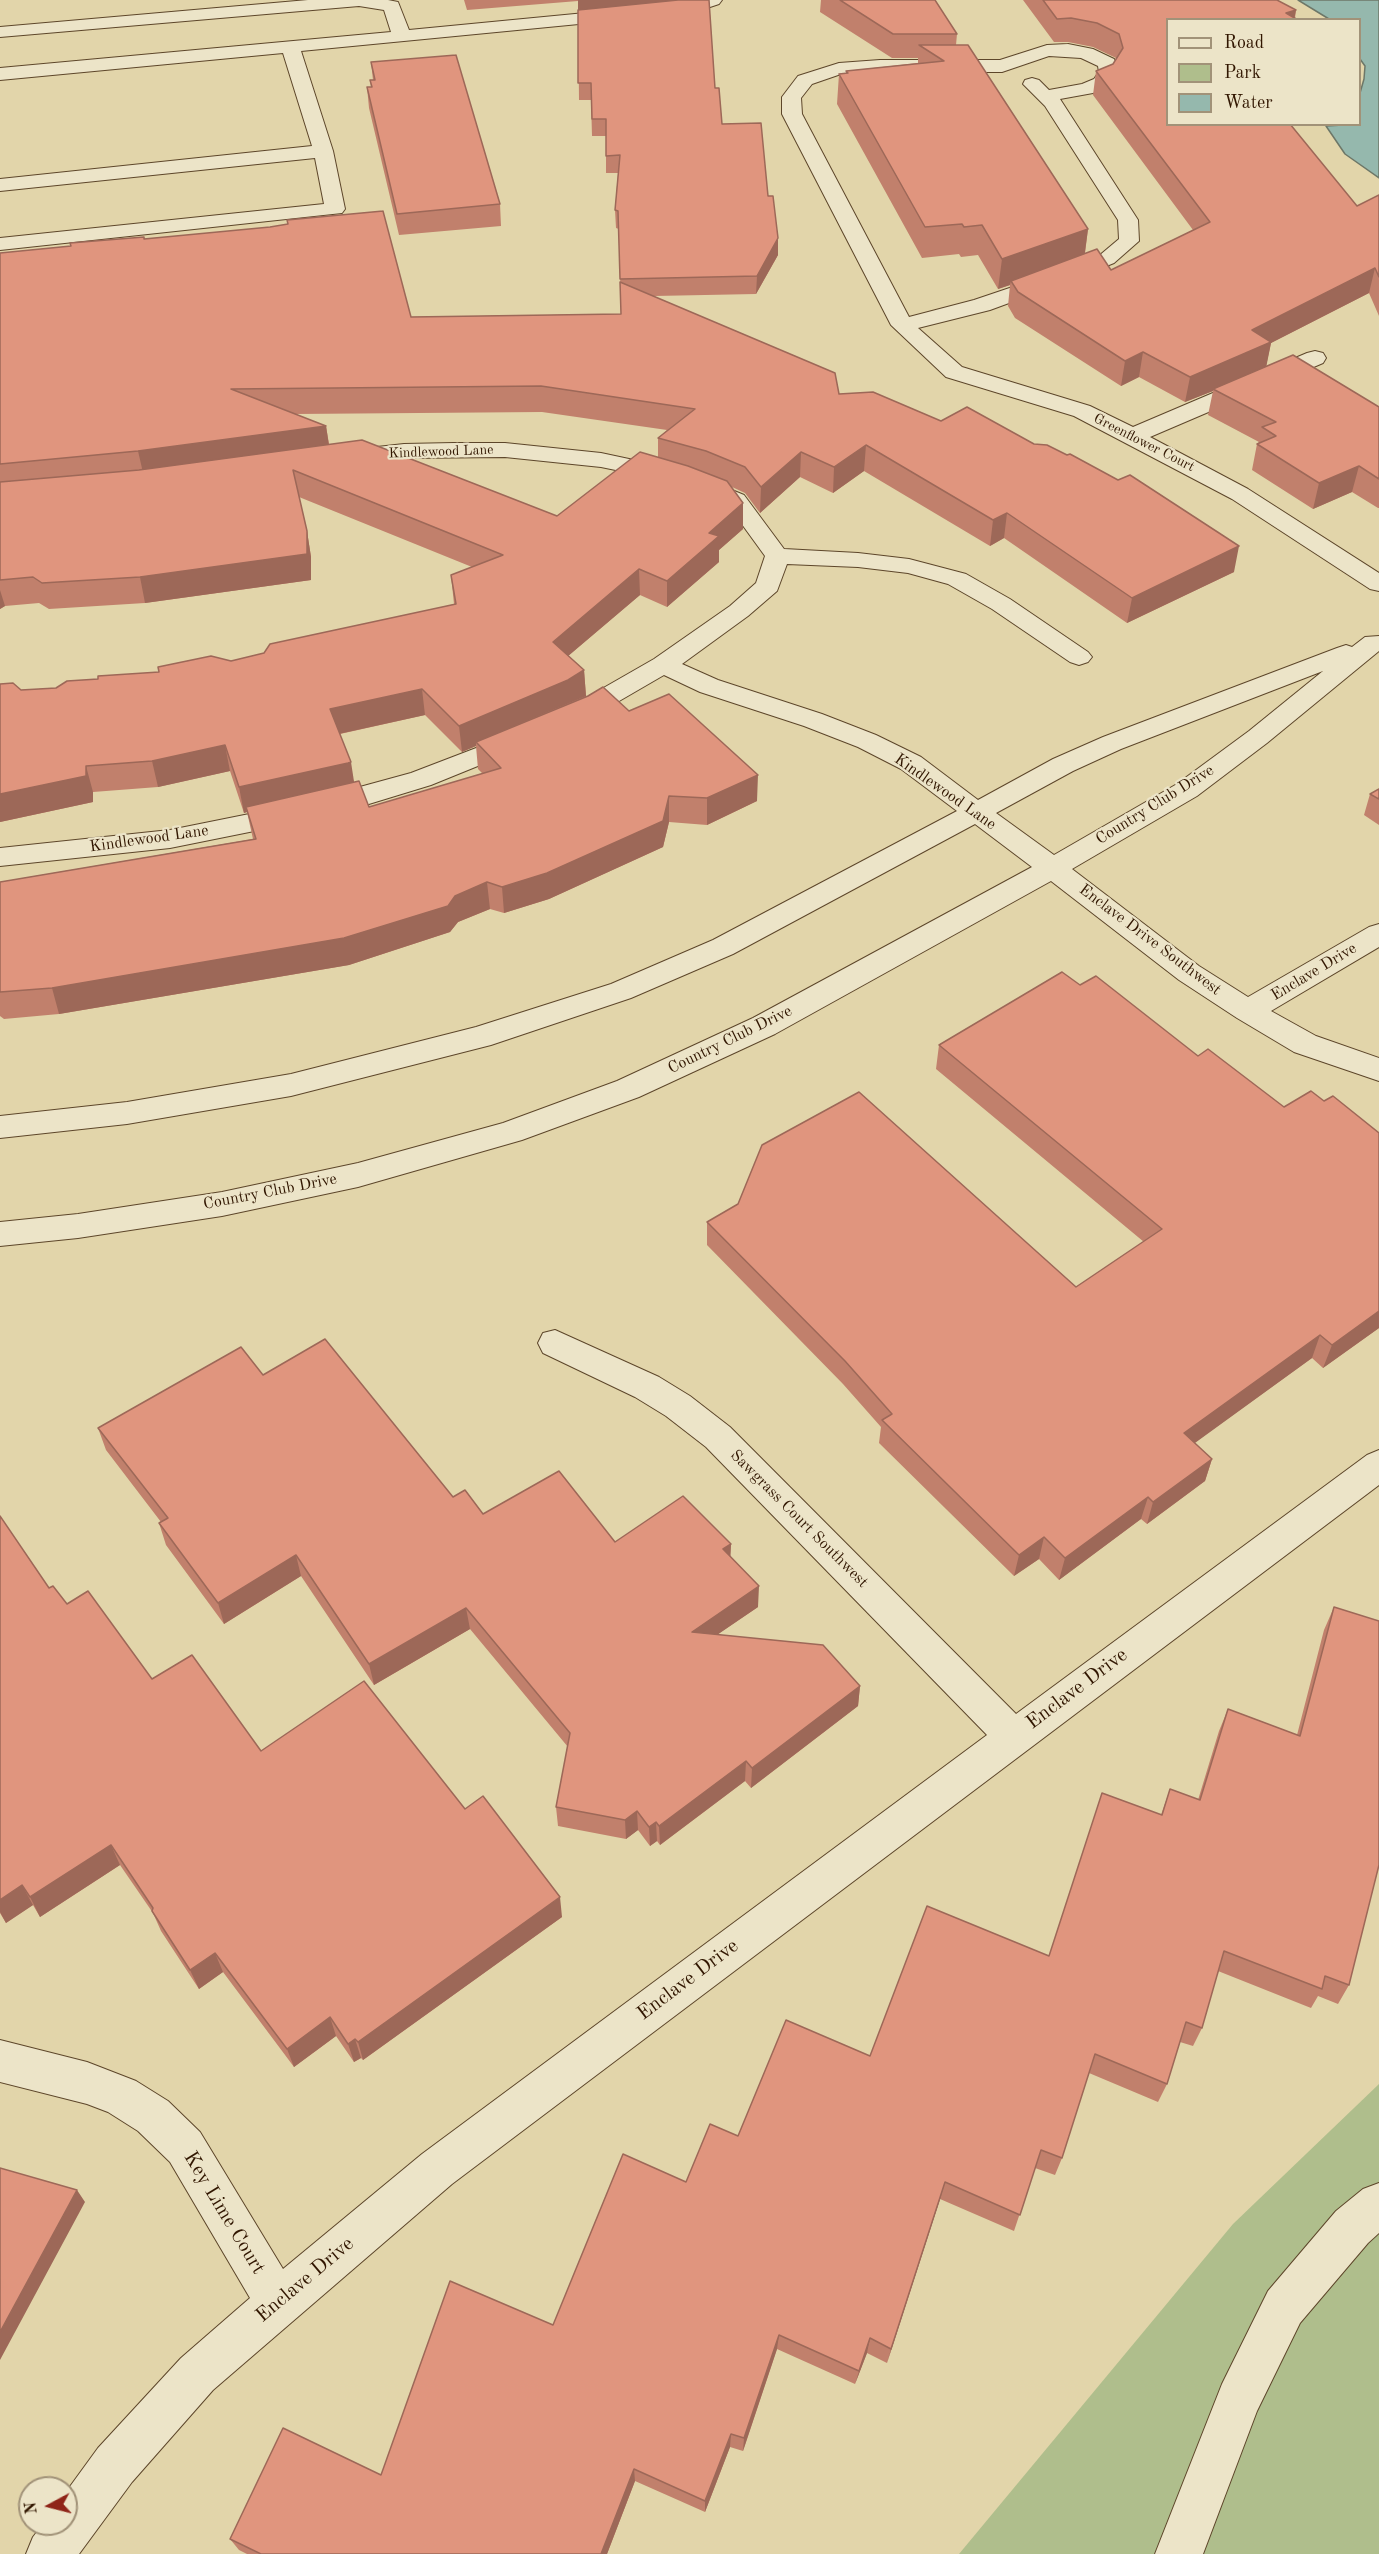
<!DOCTYPE html>
<html>
<head>
<meta charset="utf-8">
<style>
	body { margin:0 }
	#map { position:relative; width:1379px; height:2554px; overflow:hidden; background:#e2d5aa; font-family:"Old Standard TT",serif }
	canvas { display:block }
	.legend { position:absolute; left:1166px; top:18px; width:195px; height:108px; box-sizing:border-box; background:#ece4c8; border:2px solid #a19278; margin:0; padding:8px 10px; list-style:none; font-size:18px; color:#311600 }
	.legend li { display:flex; align-items:center; gap:12px; height:30px }
	.legend b { width:30px; border:2px solid #a19278 }
	.north { position:absolute; left:18px; top:2476px; width:60px; height:60px; box-sizing:border-box; background:#ece4c8; border:2px solid #a19278; border-radius:50%; rotate:263deg; font-size:16px; font-weight:700; line-height:24px; text-align:center; color:#311600 }
	.north::after { content:''; display:block; margin:auto; width:21px; height:27px; background:#8f2418; clip-path:polygon(50% 0,100% 100%,50% 72%,0 100%) }
</style>
</head>
<body>
<div id="map">
<canvas width="1379" height="2554"></canvas>
<ul class="legend">
<li><b style="height:8px;background:#ece4c8"></b>Road</li>
<li><b style="height:16px;background:#afbe8c"></b>Park</li>
<li><b style="height:16px;background:#95b8ad"></b>Water</li>
</ul>
<div class="north">N</div>
</div>
<script>
const g = document.querySelector('canvas').getContext('2d');
g.lineJoin = 'round';
function paint(path, color) { g.fillStyle = color; g.fill(path, 'evenodd'); }
const toPath = rows => new Path2D(rows.map(r => 'M' + r).join(''));
function stroke(path, color, width, dash) { g.strokeStyle = color; g.lineWidth = width; g.lineCap = dash ? 'butt' : 'round'; g.setLineDash(dash || []); g.stroke(path); }
function label(font, color, halo, rows, align = 'center') {
  g.font = font + ' "Old Standard TT",serif'; g.lineWidth = 4.5; g.setLineDash([]); g.textBaseline = 'middle'; g.strokeStyle = halo; g.fillStyle = color; for (const [text, x, y, turn = 0] of rows) {
    g.save(); g.translate(x, y); g.rotate((+turn || 0) * Math.PI / 180); g.textAlign = isNaN(turn) ? turn : align; if (halo) g.strokeText(text, 0, 0); g.fillText(text, 0, 0); g.restore();
  }
}
const green = toPath([
	[1379,2084,1379,2554,959,2554,1233,2224]
]);
const water = toPath([
	[1298,0,1379,0,1379,178,1345,154,1326,126,1360,124,1360,93,1364,79,1365,66,1360,59,1360,20,1329,19,1298,0]
]);
const minor = toPath([
	[308,0,388,0,398,2,409,30,689,3,697,0,722,0,719,4,692,13,301,51,333,151,345,209,342,213,0,250,0,238,324,204,315,158,0,191,0,179,312,146,283,53,0,80,0,68,391,32,384,10,359,6,0,37,0,27,308,0],
	[1068,44,1093,49,1114,59,1116,63,1117,72,1108,87,1093,93,1060,99,1138,220,1139,241,1114,263,1077,278,990,310,918,328,962,367,1090,406,1133,427,1307,353,1315,351,1323,353,1326,358,1323,363,1150,437,1248,489,1379,573,1379,591,1370,589,1232,499,1074,416,946,377,891,325,782,114,782,97,798,76,839,63,880,60,1000,60,1047,45,1068,44],
	[1049,56,1081,58,1098,66,1099,72,1094,79,1082,84,1049,90,1039,80,1032,78,1025,80,1023,84,1045,106,1118,220,1119,239,1100,255,1063,270,974,300,909,317,802,114,801,98,812,84,841,74,880,72,1002,72,1049,56],
	[454,443,505,443,601,453,657,465,705,479,744,495,784,549,858,553,909,559,966,574,1010,599,1088,652,1092,657,1088,662,1079,665,1070,662,992,609,948,584,908,573,858,567,787,564,777,591,748,616,682,664,718,680,822,714,876,735,921,757,978,800,1053,759,1103,737,1337,648,1346,645,1352,647,1365,637,1379,636,1379,651,1267,743,1197,796,1072,869,1199,966,1248,997,1369,927,1379,924,1379,947,1271,1011,1316,1036,1379,1058,1379,1081,1294,1052,1237,1018,1179,980,1051,881,775,1034,639,1097,522,1140,358,1187,222,1216,78,1238,0,1246,0,1222,78,1214,222,1192,358,1163,503,1123,617,1081,753,1018,1032,867,975,824,733,954,631,998,491,1045,291,1096,127,1124,0,1138,0,1116,127,1102,291,1074,476,1027,611,984,713,940,957,811,901,769,858,747,804,726,700,692,664,675,583,722,574,724,565,722,561,716,565,710,654,659,730,606,756,583,765,556,728,505,689,489,645,476,601,467,505,457,404,458,350,464,342,462,338,457,342,452,350,450,404,444,454,443],
	[1323,671,1249,731,1177,784,1054,855,996,813,1073,771,1121,749,1323,671],
	[518,732,527,734,531,740,527,746,431,785,359,807,294,823,170,848,0,866,0,848,170,830,294,805,411,773,518,732],
	[555,1330,659,1377,690,1396,730,1427,1016,1714,1367,1455,1379,1450,1379,1485,452,2184,213,2390,132,2482,79,2554,26,2554,33,2537,43,2524,66,2524,66,2492,98,2448,181,2358,250,2298,170,2162,138,2131,108,2112,87,2104,0,2082,0,2040,87,2062,136,2081,168,2101,200,2132,283,2269,422,2154,987,1735,706,1447,666,1416,635,1397,543,1353,538,1343,543,1333,555,1330],
	[1379,2183,1379,2233,1368,2243,1300,2323,1257,2411,1203,2554,1155,2554,1222,2384,1268,2291,1336,2211,1363,2189,1379,2183]
]);
const wall = toPath([
	[464,0,709,0,715,88,722,124,768,196,778,255,756,294,654,296,839,394,1234,572,1127,623,1004,538,990,546,864,471,833,493,800,477,760,513,745,493,732,487,743,503,743,529,719,550,719,562,667,607,640,595,568,656,584,670,586,696,629,711,757,801,707,825,669,822,663,847,549,899,504,913,490,909,458,922,450,932,349,965,59,1014,4,1019,0,1016,0,882,253,839,247,812,244,813,230,771,158,787,93,792,93,802,0,822,0,684,21,690,56,688,98,679,159,672,231,661,264,653,454,604,451,575,472,567,299,497,307,531,311,557,311,580,145,603,49,609,39,603,5,606,0,609,0,253,71,246,144,237,145,239,411,317,621,314,619,229,616,228,615,210,618,173,606,173,606,136,592,136,591,100,579,100,578,1,467,10],
	[542,412,667,430,658,438,658,457,557,516,329,444,326,426,295,414],
	[425,715,462,752,476,746,478,769,483,774,369,807,354,783,340,734],
	[821,0,935,0,957,34,956,45,1088,229,1085,253,1111,270,1193,230,1093,95,1096,71,1113,64,1116,58,1093,47,1068,42,1054,42,1023,0,1277,0,1296,10,1295,18,1167,20,1357,206,1379,195,1379,316,1369,293,1271,343,1266,366,1379,407,1379,508,1378,508,1352,492,1313,509,1252,470,1257,444,1259,442,1208,415,1213,391,1185,402,1139,377,1121,386,1015,318,1008,306,1010,285,998,289,978,255,961,257,959,254,922,258,837,104,839,74,846,73,846,71,918,63,918,58,892,58,820,12],
	[371,62,500,204,501,226,399,235,369,108,367,87,371,87,370,80,373,80],
	[1379,789,1379,825,1364,815,1370,794],
	[1080,985,1284,1107,1324,1101,1379,1133,1379,1328,1323,1368,1312,1358,1194,1443,1212,1459,1205,1481,1147,1524,1141,1519,1059,1580,1039,1559,1014,1576,879,1443,881,1427,843,1384,707,1245,707,1222,1076,1287,1144,1242,936,1069,939,1045],
	[263,1375,453,1497,483,1514,615,1542,731,1544,730,1557,758,1607,718,1634,860,1686,858,1706,751,1788,745,1781,660,1845,657,1841,650,1846,638,1830,626,1839,558,1826,556,1807,568,1747,470,1629,374,1685,301,1576,224,1624,166,1545,159,1523,161,1522,106,1450,98,1428],
	[0,1516,49,1588,152,1679,261,1751,465,1809,562,1917,363,2060,361,2058,354,2062,336,2036,294,2067,223,1972,199,1989,161,1931,153,1913,120,1865,40,1917,33,1905,6,1923,0,1913],
	[1334,1607,1349,1985,1338,2004,1318,1996,1311,2008,1218,1971,1202,2028,1193,2046,1180,2042,1167,2084,1158,2102,1089,2073,1062,2158,1055,2175,1035,2168,1014,2231,940,2199,887,2363,867,2353,855,2384,777,2349,743,2451,730,2447,705,2512,635,2481,607,2554,247,2554,239,2550,230,2539,381,2475,553,2325,686,2182,738,2136,870,2056,1049,1956,1161,1815,1170,1789,1198,1800,1219,1731,1228,1709,1297,1735,1324,1630]
]);
const shadedWall = toPath([
	[578,0,686,0,578,11],
	[1296,10,1294,20,1286,13],
	[1088,229,1084,259,1011,281,1010,285,998,289,1002,259],
	[778,238,778,255,756,294,757,276],
	[1375,268,1369,293,1271,343,1266,368,1213,389,1213,391,1185,402,1190,377,1252,330],
	[1143,352,1139,377,1121,386,1125,361],
	[326,426,330,452,144,477,138,451],
	[866,445,864,471,833,493,834,467],
	[801,452,800,477,760,513,761,487],
	[1359,466,1352,492,1313,509,1319,483],
	[743,503,743,529,719,550,719,562,667,607,667,581,709,533],
	[1007,513,1004,538,990,546,993,520],
	[307,531,311,557,311,580,145,603,140,577],
	[1239,546,1234,572,1127,623,1132,598],
	[639,569,640,595,554,668,553,642],
	[0,590,5,606,0,609],
	[584,670,586,696,476,742,476,746,462,752,459,726],
	[422,689,425,715,334,735,330,709],
	[225,745,230,771,158,787,152,761],
	[351,762,355,788,246,807,247,812,244,813,239,787],
	[86,766,93,792,93,802,0,822,0,794],
	[758,775,757,801,707,825,707,798],
	[669,796,669,822,663,847,549,899,504,913,502,887],
	[487,882,490,909,458,922,450,932,349,965,59,1014,52,988,455,896],
	[1379,1311,1379,1328,1323,1368,1332,1345],
	[1320,1335,1312,1358,1177,1456,1184,1433],
	[1212,1459,1205,1481,1147,1524,1153,1502],
	[1148,1497,1141,1519,1059,1580,1065,1558],
	[1044,1537,1039,1559,1014,1576,1019,1555],
	[731,1544,730,1566,723,1549],
	[296,1555,301,1576,224,1624,218,1603],
	[759,1586,758,1607,692,1652,692,1632],
	[466,1608,470,1629,374,1685,369,1664],
	[860,1686,858,1706,751,1788,752,1768],
	[746,1761,745,1781,660,1845,659,1826],
	[637,1811,638,1830,626,1839,625,1820],
	[656,1822,657,1841,650,1846,649,1827],
	[111,1845,120,1865,40,1917,30,1897],
	[22,1885,33,1905,6,1923,0,1912,0,1900],
	[560,1897,562,1917,363,2060,358,2042],
	[215,1953,223,1972,199,1989,190,1970],
	[330,2017,336,2036,294,2067,287,2049],
	[355,2039,361,2058,354,2062,348,2044],
	[945,2182,940,2199,887,2363,891,2349],
	[77,2190,85,2202,0,2360,0,2332],
	[779,2335,777,2349,743,2451,744,2438],
	[870,2338,867,2353,855,2384,859,2371],
	[731,2434,730,2447,705,2512,705,2501],
	[634,2469,635,2481,607,2554,601,2554]
]);
const building = toPath([
	[678,0,709,0,715,88,719,88,722,124,761,123,768,196,773,196,778,238,757,276,620,279,618,211,615,210,620,155,606,156,606,119,592,119,591,83,578,83,578,10,678,0],
	[840,0,935,0,957,34,893,34,840,0],
	[1043,0,1277,0,1296,10,1286,13,1298,20,1167,20,1167,124,1290,124,1357,206,1379,195,1379,277,1375,268,1252,330,1271,342,1190,377,1143,352,1125,361,1018,292,1011,281,1097,249,1111,270,1210,222,1096,71,1113,64,1123,48,1119,34,1097,23,1071,18,1057,19,1043,0],
	[919,45,968,45,1088,229,1002,259,982,225,964,227,962,224,925,227,839,74,848,73,846,71,944,61,919,45],
	[456,55,500,204,397,214,367,87,372,87,370,80,375,80,371,62,456,55],
	[383,211,411,317,621,314,620,282,835,373,839,394,873,392,941,421,967,407,1034,444,1047,445,1067,455,1070,454,1118,480,1130,475,1239,546,1132,598,1007,513,993,520,866,445,834,467,801,452,761,487,745,467,706,451,658,438,695,409,541,386,231,389,326,426,138,451,0,464,0,253,71,246,70,243,144,237,144,239,270,227,288,224,287,220,383,211],
	[1293,355,1379,407,1379,479,1359,466,1319,483,1257,444,1276,436,1262,427,1276,422,1213,389,1293,355],
	[362,440,557,516,640,452,688,466,727,481,743,503,709,533,719,536,667,581,639,569,553,642,584,670,568,680,459,726,422,689,330,709,351,762,348,763,239,787,225,745,152,761,86,766,86,776,0,794,0,684,13,683,21,690,56,688,67,681,98,679,98,676,159,672,158,667,211,656,231,661,264,653,270,644,456,604,451,575,503,555,293,470,307,531,307,554,140,577,42,583,33,577,0,580,0,482,139,470,362,440],
	[603,687,629,711,669,694,758,775,707,798,669,796,663,821,547,873,502,887,487,882,455,896,448,906,344,938,52,988,0,992,0,882,256,839,246,807,359,781,369,807,501,768,476,742,588,696,603,687],
	[1379,789,1379,799,1370,794,1379,789],
	[1062,972,1080,985,1096,976,1198,1056,1208,1049,1284,1107,1311,1091,1324,1101,1333,1096,1379,1133,1379,1311,1332,1345,1320,1335,1184,1433,1212,1459,1153,1502,1148,1497,1065,1558,1044,1537,1019,1555,882,1420,892,1414,845,1361,707,1222,738,1204,762,1145,859,1092,1076,1287,1162,1229,939,1045,1062,972],
	[325,1339,453,1497,465,1490,483,1514,559,1471,615,1542,683,1496,731,1544,723,1549,759,1586,692,1632,823,1645,860,1686,752,1768,746,1761,659,1826,656,1822,649,1827,637,1811,625,1820,556,1807,570,1733,466,1608,369,1664,296,1555,218,1603,159,1523,168,1518,98,1428,241,1347,263,1375,325,1339],
	[0,1516,49,1588,53,1586,67,1604,88,1591,152,1679,192,1655,261,1751,364,1681,465,1809,483,1796,560,1897,358,2042,355,2039,348,2044,330,2017,287,2049,215,1953,190,1970,152,1911,153,1908,111,1845,30,1897,22,1885,0,1900,0,1516],
	[1334,1607,1379,1621,1379,1865,1349,1985,1325,1976,1322,1989,1224,1951,1202,2028,1186,2022,1167,2084,1095,2054,1062,2158,1041,2150,1020,2215,945,2182,891,2349,870,2338,859,2371,779,2335,744,2438,731,2434,705,2501,634,2469,601,2554,261,2554,230,2539,283,2428,381,2475,450,2281,553,2325,623,2154,686,2182,710,2124,738,2136,786,2020,870,2056,927,1906,1049,1956,1102,1793,1162,1815,1170,1789,1200,1800,1228,1709,1300,1736,1334,1607],
	[0,2168,77,2190,0,2332,0,2168]
]);
const farStreetnames = [
	["Greenflower Court",1144,443,27],
	["Kindlewood Lane",441,452,-2]
];
const streetNames = [
	["Kindlewood Lane",945,792,35],
	["Country Club Drive",1155,805,-32],
	["Kindlewood Lane",149,839,-8],
	["Enclave Drive Southwest",1150,940,37],
	["Enclave Drive",1314,972,-31],
	["Country Club Drive",730,1040,-26],
	["Country Club Drive",270,1192,-11],
	["Sawgrass Court Southwest",799,1519,45]
];
const nearStreetnames = [
	["Enclave Drive",1077,1689,-37],
	["Enclave Drive",688,1980,-37],
	["Key Lime Court",224,2213,59],
	["Enclave Drive",305,2280,-40]
];
paint(green, '#afbe8c');
paint(water, '#95b8ad');
stroke(water, '#6d7768', 1.5);
stroke(minor, '#5d462a', 2);
paint(minor, '#ece4c8');
paint(wall, '#c1806c');
paint(shadedWall, '#9d6858');
paint(building, '#e0957e');
stroke(building, '#9d6858', 1.5);
label('14px', '#311600', '#ece4c8', farStreetnames);
label('16px', '#311600', '#ece4c8', streetNames);
label('20px', '#311600', '#ece4c8', nearStreetnames);
</script>
</body>
</html>
